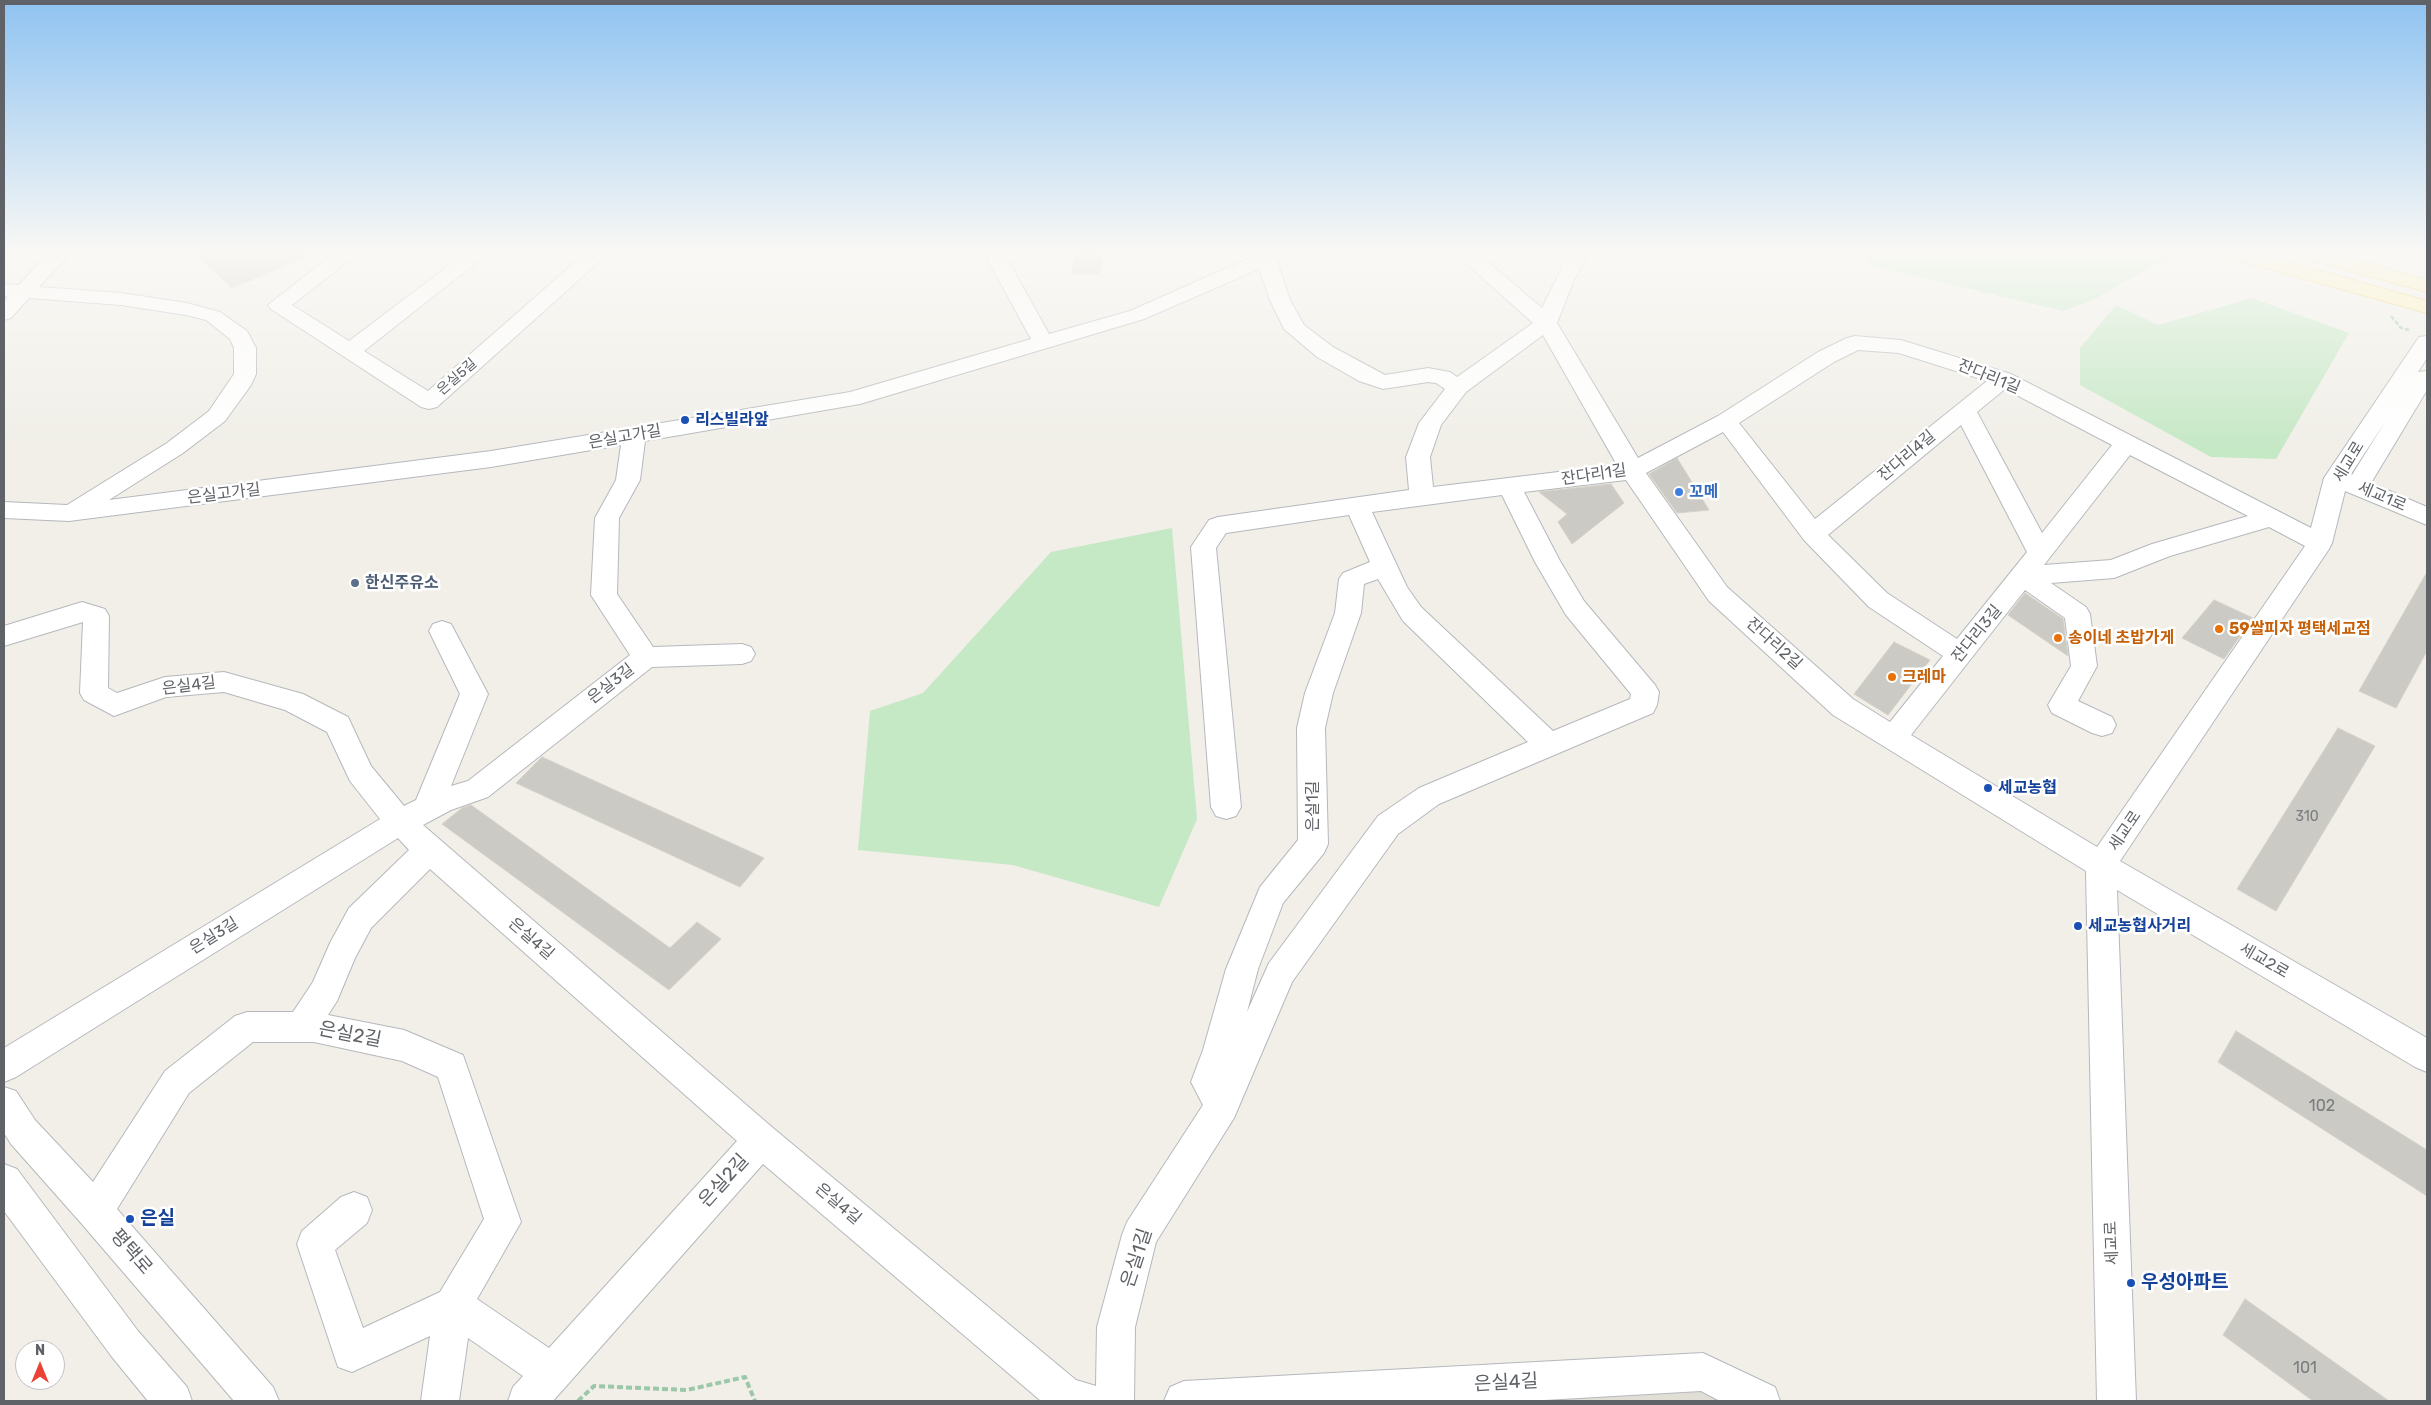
<!DOCTYPE html>
<html>
<head>
<meta charset="utf-8">
<style>
	body { margin:0 }
	#map { position:relative; width:2431px; height:1405px; overflow:hidden; background:#f1efe8; font-family:Rubik,sans-serif }
	canvas { display:block }
	.frame { position:absolute; inset:0; border:5px solid #5f6368; pointer-events:none }
	.north { position:absolute; left:15px; top:1340px; width:50px; height:50px; box-sizing:border-box; background:#fff; border:1px solid #bfc1c3; border-radius:50%; rotate:0deg; font-size:14px; font-weight:700; line-height:20px; text-align:center; color:#5f6368 }
	.north::after { content:''; display:block; margin:auto; width:18px; height:22px; background:#ea4335; clip-path:polygon(50% 0,100% 100%,50% 72%,0 100%) }
</style>
</head>
<body>
<div id="map">
<canvas width="2431" height="1405"></canvas>
<div class="frame"></div>
<div class="north">N</div>
</div>
<script>
const g = document.querySelector('canvas').getContext('2d');
g.lineJoin = 'round';
function paint(path, color) { g.fillStyle = color; g.fill(path, 'evenodd'); }
const toPath = rows => new Path2D(rows.map(r => 'M' + r).join(''));
function stroke(path, color, width, dash) { g.strokeStyle = color; g.lineWidth = width; g.lineCap = dash ? 'butt' : 'round'; g.setLineDash(dash || []); g.stroke(path); }
function label(font, color, halo, rows, align = 'center') {
  g.font = font + ' Rubik,"Noto Sans KR",sans-serif'; g.lineWidth = 5; g.setLineDash([]); g.textBaseline = 'middle'; g.strokeStyle = halo; g.fillStyle = color; for (const [text, x, y, turn = 0] of rows) {
    g.save(); g.translate(x, y); g.rotate((+turn || 0) * Math.PI / 180); g.textAlign = isNaN(turn) ? turn : align; if (halo) g.strokeText(text, 0, 0); g.fillText(text, 0, 0); g.restore();
  }
}
const education = toPath([
	[1707,1390,1731,1401,1474,1401]
]);
const green = toPath([
	[2171,251,2177,253,2093,300,2063,311,1872,266,1860,251],
	[2252,298,2349,333,2276,459,2211,457,2080,385,2080,348,2116,305,2158,325],
	[1172,528,1197,819,1159,907,1013,865,858,850,870,711,923,693,1051,552]
]);
const building = toPath([
	[193,252,318,252,232,288,193,252],
	[1074,252,1102,252,1101,274,1072,274,1074,252],
	[1677,458,1709,510,1677,513,1649,474,1677,458],
	[1611,484,1624,503,1572,544,1558,522,1567,514,1539,492,1611,484],
	[2427,572,2427,651,2396,708,2359,691,2427,572],
	[2025,593,2063,619,2068,656,2008,615,2025,593],
	[2214,600,2253,618,2224,659,2182,638,2214,600],
	[1894,642,1930,660,1888,715,1854,694,1894,642],
	[2338,728,2375,746,2276,911,2237,889,2338,728],
	[542,757,764,858,740,887,516,783,542,757],
	[471,805,670,948,697,922,721,939,669,990,442,824,462,808,471,805],
	[2236,1031,2427,1150,2427,1196,2218,1062,2236,1031],
	[2245,1299,2389,1401,2313,1401,2223,1335,2245,1299]
]);
const pathFar1 = toPath([
	[2186,251,2207,258],
	[2391,316,2401,328,2409,330]
]);
const path = toPath([
	[578,1401,594,1386,687,1390,745,1377,755,1401]
]);
const minor = toPath([
	[50,251,73,251,39,287,121,293,187,303,220,312,247,331,256,348,256,374,251,385,225,421,183,453,109,500,491,451,850,392,1031,339,983,251,1003,251,1049,334,1130,311,1265,251,1293,251,1290,255,1277,261,1290,300,1304,325,1333,347,1385,375,1428,368,1450,372,1457,377,1533,323,1452,251,1475,251,1542,308,1570,251,1590,251,1573,282,1557,323,1638,458,1718,416,1818,352,1847,338,1855,336,1901,340,2011,374,2311,528,2324,478,2419,337,2427,336,2427,358,2418,372,2427,371,2427,390,2371,483,2427,507,2427,525,2345,491,2332,543,2329,549,2120,861,2427,1038,2427,1072,2415,1067,2117,890,2136,1401,2097,1401,2086,871,1833,715,1709,601,1626,480,1524,492,1560,561,1584,601,1655,685,1659,692,1657,705,1653,713,1439,804,1398,834,1292,982,1234,1118,1156,1242,1135,1327,1134,1401,1041,1401,763,1164,553,1401,508,1401,513,1387,523,1376,468,1338,459,1401,421,1401,430,1336,352,1372,338,1367,297,1244,302,1231,341,1197,354,1192,367,1197,372,1210,367,1223,335,1250,363,1328,440,1292,484,1219,438,1077,402,1061,314,1042,253,1042,189,1093,117,1209,273,1387,279,1401,234,1401,81,1223,11,1144,4,1133,4,1087,16,1091,35,1120,93,1182,165,1071,235,1016,247,1012,293,1012,313,982,330,943,349,908,409,850,398,838,16,1077,4,1082,4,1048,380,819,350,781,327,732,285,710,224,692,166,697,114,716,84,700,80,693,83,622,4,646,4,626,82,602,105,609,109,616,108,688,117,693,165,677,224,672,303,694,348,717,371,766,404,806,416,800,460,694,429,631,433,624,442,621,451,624,488,694,451,786,468,781,630,655,591,595,595,518,616,480,621,445,491,467,69,521,4,518,4,502,67,505,167,443,209,411,234,374,234,348,230,339,206,320,186,315,121,305,29,298,11,318,4,320,4,302,8,297,4,296,4,284,19,285,50,251],
	[1259,269,1270,300,1284,329,1317,357,1359,381,1383,389,1428,382,1436,383,1445,389,1419,423,1406,457,1409,490,1218,517,1209,520,1191,547,1211,807,1216,816,1226,819,1236,816,1241,807,1216,548,1226,533,1349,515,1370,562,1343,573,1339,579,1335,613,1305,693,1297,728,1298,840,1260,887,1226,969,1203,1050,1191,1082,1203,1105,1127,1222,1122,1235,1097,1327,1096,1386,1076,1380,773,1128,423,825,451,810,488,797,652,667,742,664,751,661,755,654,751,647,742,644,653,647,617,594,619,518,640,480,645,441,860,404,1144,319,1259,269],
	[1543,335,1617,465,1433,487,1430,457,1441,425,1466,392,1543,335],
	[1858,350,1899,353,1987,381,1815,519,1739,423,1834,362,1858,350],
	[2005,389,2112,445,2042,533,1977,412,2005,389],
	[2387,419,2352,475,2351,474,2387,419],
	[1961,425,2027,552,1957,639,1887,593,1828,535,1961,425],
	[1723,432,1804,540,1869,607,1943,656,1890,722,1853,699,1727,587,1646,473,1723,432],
	[2130,455,2248,516,2152,544,2111,560,2044,565,2130,455],
	[1502,495,1535,562,1566,615,1631,694,1630,699,1553,731,1421,607,1407,587,1372,512,1502,495],
	[2269,527,2305,546,2097,847,1911,735,2025,590,2065,618,2071,666,2048,705,2052,713,2092,733,2102,736,2112,733,2116,725,2112,717,2078,701,2097,666,2090,614,2086,607,2051,583,2114,578,2170,556,2269,527],
	[1378,579,1403,621,1528,742,1419,788,1378,816,1269,963,1247,1012,1258,969,1283,903,1324,853,1328,844,1325,728,1333,693,1361,613,1364,584,1378,579],
	[430,869,737,1141,549,1348,477,1299,521,1222,463,1055,404,1030,328,1015,337,1001,355,958,371,928,430,869],
	[337,251,361,251,292,305,349,341,468,251,491,251,364,351,428,391,588,251,611,251,437,407,429,409,421,407,271,309,268,305,337,251],
	[4,1164,17,1169,138,1331,187,1387,192,1401,148,1401,112,1357,4,1211,4,1164],
	[1703,1353,1775,1387,1780,1401,1720,1401,1701,1391,1527,1401,1164,1401,1170,1387,1184,1381,1703,1353]
]);
const major = toPath([
	[2216,251,2250,251,2427,301,2427,313,2219,255,2216,251],
	[2290,251,2324,251,2427,280,2427,292,2293,255,2290,251]
]);
const markers = [
	[685,420,5,"#1a4fb4"],
	[1679,492,5,"#3f7fe0"],
	[355,583,5,"#5c6f8a"],
	[2219,629,5,"#e8710a"],
	[2058,638,5,"#e8710a"],
	[1892,677,5,"#e8710a"],
	[1988,788,5,"#1a4fb4"],
	[2078,926,5,"#1a4fb4"],
	[130,1219,5,"#1a4fb4"],
	[2131,1283,5,"#1a4fb4"]
];
const farStreetnames = [
	["은실5길",457,377,-41]
];
const numberNames = [
	["310",2307,817]
];
const streetNames = [
	["잔다리1길",1989,377,22],
	["은실고가길",625,437,-10],
	["잔다리4길",1907,456,-40],
	["세교로",2349,462,-59],
	["잔다리1길",1594,475,-8],
	["은실고가길",224,494,-7],
	["세교1로",2382,497,23],
	["잔다리3길",1977,634,-51],
	["잔다리2길",1774,644,42],
	["은실3길",611,684,-38],
	["은실4길",189,686,-7],
	["은실1길",1313,806,-90],
	["세교로",2125,831,-56],
	["은실3길",214,936,-32],
	["은실4길",531,939,41],
	["세교2로",2264,961,30],
	["은실4길",838,1204,40],
	["세교로",2112,1243,-92]
];
const transitNames = [
	["리스빌라앞",695,420],
	["세교농협",1998,788],
	["세교농협사거리",2088,926]
];
const shopNames = [
	["꼬메",1689,492]
];
const serviceNames = [
	["한신주유소",365,583]
];
const foodNames = [
	["59쌀피자 평택세교점",2229,629],
	["송이네 초밥가게",2068,638],
	["크레마",1902,677]
];
const nearNumbernames = [
	["102",2322,1106],
	["101",2305,1368]
];
const nearStreetnames = [
	["은실2길",350,1035,11],
	["은실2길",724,1181,-48],
	["평택로",131,1252,49],
	["은실1길",1137,1258,-72],
	["은실4길",1506,1383,-3]
];
const nearTransitnames = [
	["은실",140,1219],
	["우성아파트",2141,1283]
];
paint(education, '#e1ded6');
paint(green, '#c5e8c5');
paint(building, '#cccac5');
stroke(building, '#d6d1c6', 1);
stroke(minor, '#b5b8bc', 2);
stroke(major, '#f2c960', 2);
stroke(pathFar1, '#9cc7a9', 2.5, [4.5, 2]);
stroke(path, '#9cc7a9', 4, [6, 3]);
paint(minor, '#fff');
paint(major, '#fff2af');
const sky = g.createLinearGradient(0, 0, 0, 448);
sky.addColorStop(0, '#8fc3f1');
sky.addColorStop(0.56, '#f9f8f5');
sky.addColorStop(1, '#f9f8f500');
g.fillStyle = sky;
g.fillRect(0, 0, 2431, 448);
for (const [x, y, r, color] of markers) { const dot = new Path2D(); dot.arc(x, y, r, 0, 2 * Math.PI); g.fillStyle = color; g.fill(dot); stroke(dot, '#fff', 2); }
label('14px', '#5f6368', '#fff', farStreetnames);
label('14px', '#7a7d7f', null, numberNames);
label('16px', '#5f6368', '#fff', streetNames);
label('bold 16px', '#164399', '#fff', transitNames, 'left');
label('bold 16px', '#366cbe', '#fff', shopNames, 'left');
label('bold 16px', '#4e5e75', '#fff', serviceNames, 'left');
label('bold 16px', '#c56008', '#fff', foodNames, 'left');
label('16px', '#7a7d7f', null, nearNumbernames);
label('19px', '#5f6368', '#fff', nearStreetnames);
label('bold 19px', '#164399', '#fff', nearTransitnames, 'left');
</script>
</body>
</html>
